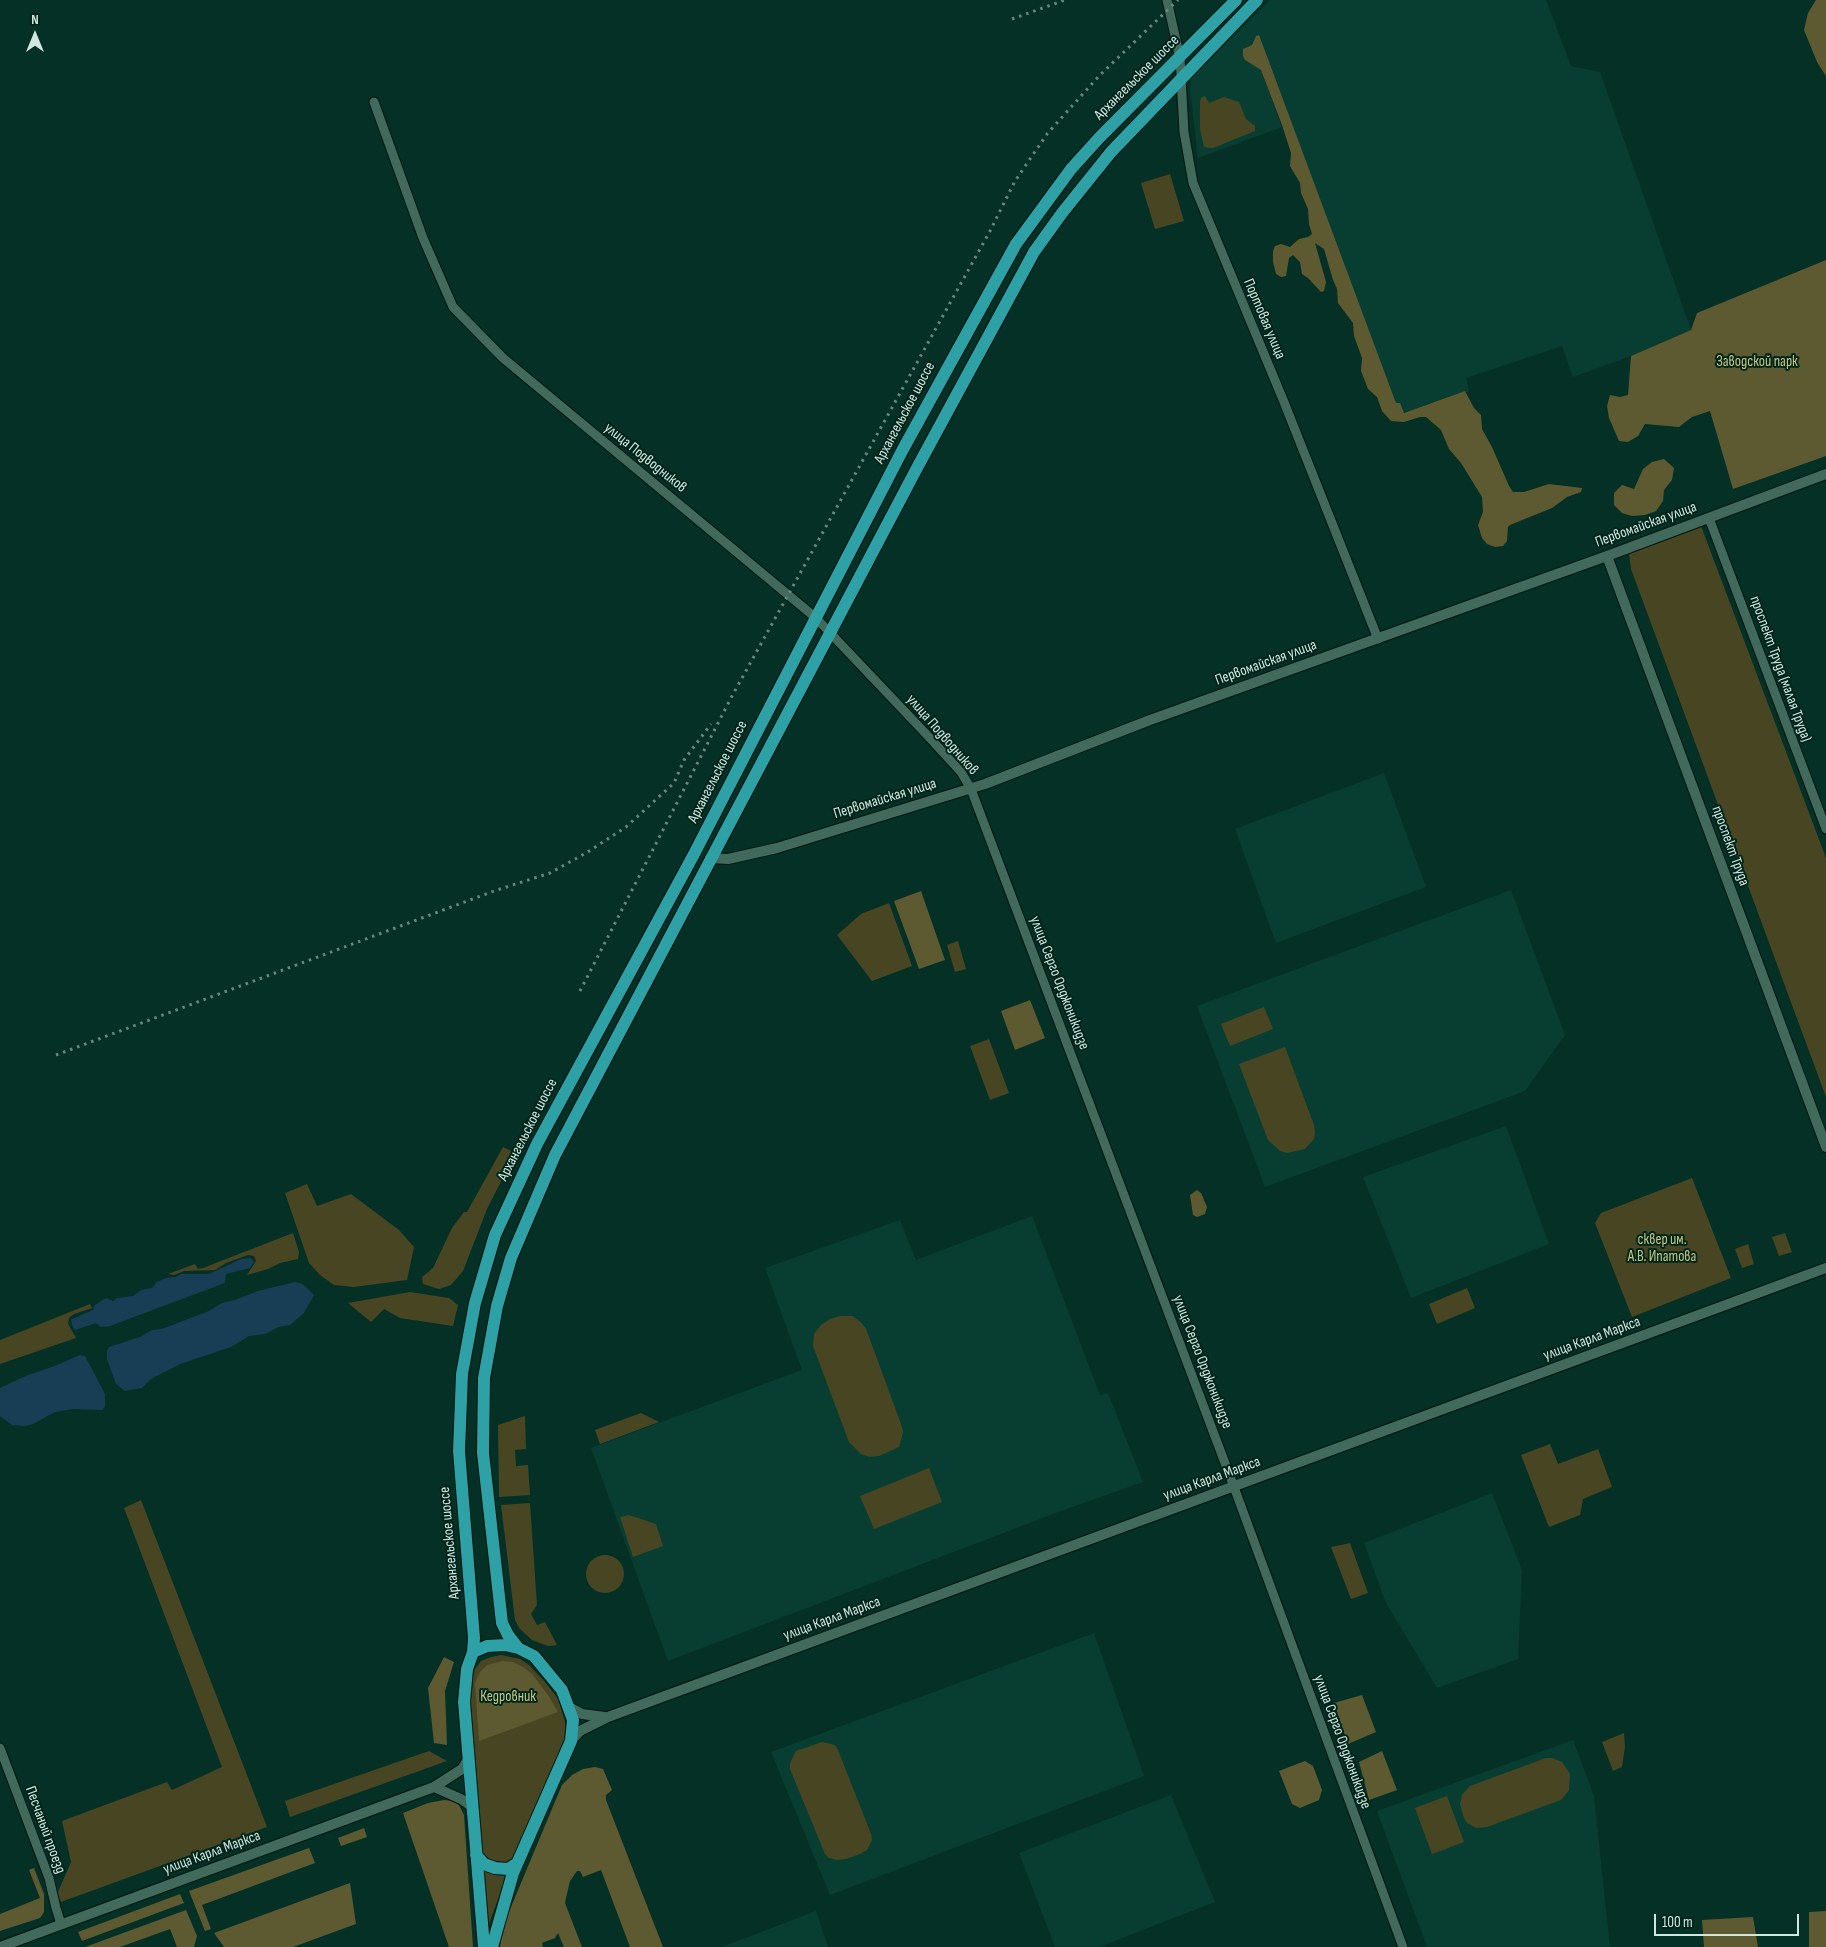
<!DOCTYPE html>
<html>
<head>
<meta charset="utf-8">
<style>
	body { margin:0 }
	#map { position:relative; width:1826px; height:1947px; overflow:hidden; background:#053025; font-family:"Sofia Sans Condensed",sans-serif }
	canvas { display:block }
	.north { position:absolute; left:10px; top:10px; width:50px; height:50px; -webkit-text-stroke:4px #00261c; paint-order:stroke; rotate:0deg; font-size:14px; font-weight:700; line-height:20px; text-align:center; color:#d1e6de }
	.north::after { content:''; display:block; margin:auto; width:18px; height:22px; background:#d1e6de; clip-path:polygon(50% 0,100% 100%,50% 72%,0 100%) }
	.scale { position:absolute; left:1654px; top:1914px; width:145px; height:22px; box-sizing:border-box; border:2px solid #d1e6de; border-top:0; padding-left:6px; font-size:15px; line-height:18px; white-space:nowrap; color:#d1e6de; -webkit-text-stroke:4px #00261c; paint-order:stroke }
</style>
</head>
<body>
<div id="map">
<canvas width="1826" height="1947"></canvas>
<div class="north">N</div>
<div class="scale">100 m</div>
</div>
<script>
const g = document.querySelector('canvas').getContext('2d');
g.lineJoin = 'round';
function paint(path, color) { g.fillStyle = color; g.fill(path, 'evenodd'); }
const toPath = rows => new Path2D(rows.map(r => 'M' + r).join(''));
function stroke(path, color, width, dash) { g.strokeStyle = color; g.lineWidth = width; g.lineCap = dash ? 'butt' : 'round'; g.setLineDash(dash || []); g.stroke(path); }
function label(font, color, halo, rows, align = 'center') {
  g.font = font + ' "Sofia Sans Condensed",sans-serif'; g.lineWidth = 4; g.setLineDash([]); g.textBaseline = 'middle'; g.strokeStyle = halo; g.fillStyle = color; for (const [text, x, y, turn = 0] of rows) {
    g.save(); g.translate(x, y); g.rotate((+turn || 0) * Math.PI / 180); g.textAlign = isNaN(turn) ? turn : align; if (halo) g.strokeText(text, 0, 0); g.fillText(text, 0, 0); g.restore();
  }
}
const built = toPath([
	[1270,0,1546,0,1571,66,1600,72,1691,330,1631,356,1573,377,1562,346,1466,378,1469,391,1466,393,1465,391,1403,413,1396,403,1256,36,1252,45,1246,47,1245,60,1261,70,1282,127,1198,158,1190,89,1192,78],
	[1384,773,1426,887,1276,943,1235,829],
	[1511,890,1565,1035,1525,1091,1265,1187,1197,1006],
	[1506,1126,1549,1244,1411,1298,1363,1177],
	[1032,1216,1100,1395,1108,1393,1143,1482,1061,1511,668,1661,591,1448,802,1370,765,1268,900,1220,916,1260],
	[1492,1493,1522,1570,1518,1659,1437,1688,1386,1603,1364,1543],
	[1094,1633,1144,1776,830,1895,771,1752],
	[1573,1740,1594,1796,1610,1947,1427,1947,1377,1811],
	[1171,1795,1215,1902,1099,1947,1055,1947,1019,1853],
	[816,1911,828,1947,722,1947]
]);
const green = toPath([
	[1205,96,1209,103,1224,97,1239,102,1246,119,1255,126,1255,131,1213,148,1204,147,1200,129,1200,102,1201,98],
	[1170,174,1184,221,1155,229,1141,183],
	[1701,526,1826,858,1826,1097,1631,569,1629,553],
	[889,903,912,966,872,981,837,935,861,914],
	[958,941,966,969,955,972,947,945],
	[1264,1007,1273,1029,1230,1046,1221,1024],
	[989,1039,1009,1093,990,1100,970,1046],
	[1285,1047,1314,1125,1315,1133,1314,1139,1305,1149,1287,1153,1280,1151,1268,1140,1239,1064],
	[503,1147,511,1151,512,1160,487,1209,463,1271,451,1285,439,1289,423,1284,422,1277,433,1268,452,1228,464,1212,467,1212],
	[1692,1178,1731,1278,1632,1317,1595,1223,1601,1213],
	[307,1184,317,1206,351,1194,399,1230,414,1247,407,1280,354,1287,334,1285,320,1275,309,1263,285,1193],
	[293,1233,299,1252,298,1259,280,1263,268,1269,247,1275,256,1261,254,1256,248,1255,226,1263,215,1270,184,1271,174,1275,168,1274,195,1264,198,1269,203,1268],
	[1785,1233,1792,1252,1779,1256,1772,1237],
	[1748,1244,1754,1264,1742,1268,1735,1249],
	[1467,1288,1475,1308,1437,1324,1429,1304],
	[410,1292,449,1298,458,1305,453,1326,400,1318,384,1309,371,1322,348,1303],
	[90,1304,92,1308,74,1314,69,1318,68,1324,76,1338,0,1364,0,1340],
	[840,1316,852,1316,861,1322,866,1329,901,1424,903,1432,899,1447,879,1456,870,1457,861,1454,849,1442,813,1346,814,1334,821,1325,830,1319],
	[641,1413,659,1422,600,1444,595,1430],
	[525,1416,526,1449,515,1450,516,1466,528,1465,530,1495,499,1497,498,1425],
	[1550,1444,1558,1464,1598,1449,1612,1487,1583,1499,1580,1515,1549,1527,1521,1455],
	[929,1468,942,1502,874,1529,860,1496],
	[141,1500,267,1827,61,1902,57,1894,71,1862,62,1821,167,1782,172,1790,222,1767,124,1508],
	[530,1503,537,1605,531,1614,537,1625,545,1622,557,1645,548,1646,532,1640,520,1629,515,1620,501,1505],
	[629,1515,656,1524,663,1546,633,1557,620,1517],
	[1350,1543,1368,1593,1351,1599,1331,1547],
	'586 1574a19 19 0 1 1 38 0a19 19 0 1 1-38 0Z',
	[501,1655,520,1659,529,1665,545,1682,559,1700,567,1730,563,1747,548,1778,518,1853,510,1862,497,1865,482,1856,469,1694,475,1669,481,1661,491,1657],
	[1624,1733,1625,1747,1622,1767,1613,1771,1602,1742],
	[822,1742,835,1745,838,1750,871,1834,872,1840,867,1850,860,1854,846,1859,838,1860,829,1858,825,1854,790,1769,790,1763,796,1751],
	[429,1751,447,1761,290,1817,285,1801],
	[1546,1758,1552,1758,1562,1762,1570,1774,1569,1790,1561,1800,1487,1827,1476,1828,1467,1823,1464,1818,1460,1804,1462,1795,1470,1786],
	[1447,1796,1464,1842,1432,1854,1415,1808],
	[481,1869,489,1872,507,1875,487,1929]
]);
const forest = toPath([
	[1816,0,1826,0,1826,76,1817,62,1804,30,1808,13],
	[1259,35,1396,403,1400,403,1404,413,1465,391,1474,408,1481,415,1482,429,1492,447,1509,486,1513,492,1524,492,1549,484,1582,488,1581,492,1567,497,1552,508,1510,525,1508,527,1507,541,1503,546,1495,547,1487,544,1482,538,1478,525,1483,512,1482,497,1461,463,1449,449,1441,430,1426,417,1420,417,1404,422,1391,421,1382,411,1377,397,1368,389,1361,371,1362,358,1354,336,1353,323,1338,303,1337,289,1333,280,1324,249,1315,243,1326,282,1324,291,1321,292,1308,278,1302,274,1300,262,1293,255,1289,258,1286,276,1281,277,1276,274,1273,262,1273,251,1275,246,1281,244,1290,247,1299,239,1308,237,1312,234,1309,224,1308,209,1301,193,1300,183,1290,166,1291,153,1282,125,1261,70,1245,60,1243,56,1243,49,1252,45,1256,36],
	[1826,260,1826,456,1733,489,1710,411,1692,417,1679,427,1645,424,1638,436,1628,442,1619,441,1609,418,1607,406,1610,395,1620,397,1628,395,1631,356,1691,330,1697,313],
	[1664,459,1674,468,1672,480,1664,490,1663,501,1656,511,1645,515,1632,516,1622,513,1614,505,1614,493,1622,485,1634,489,1643,469,1652,462],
	[921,891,945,960,919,969,894,901],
	[1030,1000,1045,1038,1015,1050,1001,1011],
	[1197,1190,1201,1193,1207,1207,1205,1214,1197,1217,1193,1215,1190,1195],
	[444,1657,454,1662,445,1691,447,1745,434,1743,428,1688],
	[503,1661,513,1662,523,1667,532,1674,548,1695,558,1712,479,1741,475,1683,480,1672,487,1665],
	[1362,1695,1376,1732,1348,1744,1334,1703],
	[1382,1751,1397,1790,1369,1800,1359,1762],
	[1305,1761,1313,1766,1322,1790,1319,1800,1300,1808,1292,1804,1279,1771],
	[595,1767,603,1769,612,1790,606,1795,606,1800,663,1947,630,1947,601,1870,583,1877,580,1871,577,1871,570,1881,566,1898,565,1903,582,1947,564,1947,558,1933,555,1938,542,1943,543,1947,500,1947,502,1931,508,1914,562,1785,572,1775,583,1769],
	[444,1800,454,1801,459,1805,464,1815,473,1947,449,1947,403,1813,428,1803],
	[364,1828,367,1837,341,1846,338,1838],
	[309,1848,315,1863,202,1905,211,1929,205,1931,189,1891],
	[34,1868,44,1894,44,1912,40,1918,0,1931,0,1914,40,1898,29,1870],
	[350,1883,356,1924,293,1947,224,1947,214,1933],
	[180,1894,184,1903,82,1941,78,1932],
	[186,1910,197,1936,194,1947,177,1947,170,1929,120,1947,85,1947],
	[1826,1911,1826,1947,1809,1947,1809,1912],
	[1753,1917,1758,1947,1704,1947,1702,1920]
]);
const water = toPath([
	[251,1258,254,1262,250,1268,226,1274,225,1283,110,1326,101,1327,96,1323,75,1330,73,1328,71,1320,72,1319,93,1310,95,1305,106,1298,113,1301,117,1298,133,1296,141,1290,152,1288,157,1282,166,1278,176,1277,181,1274,209,1274,241,1259],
	[295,1282,303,1284,314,1295,304,1313,290,1325,278,1327,266,1334,249,1336,231,1347,180,1364,151,1379,142,1388,125,1391,116,1384,107,1359,107,1351,109,1347,140,1337,152,1330,162,1329,209,1311,222,1303,235,1300,258,1291],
	[80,1355,85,1356,105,1394,105,1407,102,1410,73,1409,55,1412,33,1424,25,1426,12,1425,0,1416,0,1388,28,1375,55,1366]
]);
const minor = toPath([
	[1167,0,1180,58,1184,132,1193,183,1284,402,1378,639],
	[374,102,423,238,453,307,503,358,816,618,928,736,961,772,971,789,1234,1487,1403,1947],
	[1709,518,1826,829],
	[0,1748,49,1878,56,1908,61,1924]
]);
const tertiary = toPath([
	[1607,556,1826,1147],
	[710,858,728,859,777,848,985,784,1150,720,1607,556,1826,474],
	[569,1707,582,1714,605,1717],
	[571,1741,580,1731,608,1717,1826,1268],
	[434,1787,461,1799,471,1806],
	[0,1947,434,1787,462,1769,469,1758]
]);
const primary = toPath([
	[518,1648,508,1635,502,1623,483,1453,484,1378,497,1306,511,1258,555,1155,918,466,1034,252,1062,213,1111,152,1257,0],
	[473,1652,487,1646,505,1645,518,1648,534,1656,562,1690,573,1720,571,1741,513,1873,492,1947],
	[476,1855,484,1864,495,1868,508,1869,516,1864],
	[484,1947,464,1702,467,1669,473,1652,474,1638,459,1451,462,1374,475,1303,495,1235,537,1144,693,856,902,451,1016,244,1071,169,1099,138,1236,0]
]);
const rail = toPath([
	[1012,19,1065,0],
	[580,991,732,696,990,231,1015,181,1047,134,1099,76,1178,0],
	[56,1055,494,891,550,873,586,853,626,827,674,783,684,760,711,724]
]);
const streetNames = [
	["Архангельское шоссе",1137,78,-45],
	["Портовая улица",1264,319,67],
	["Архангельское шоссе",905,413,-62],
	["улица Подводников",645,458,39],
	["Первомайская улица",1646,525,-20],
	["Первомайская улица",1266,663,-20],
	["проспект Труда (малая Труда)",1780,669,70],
	["улица Подводников",942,735,49],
	["Архангельское шоссе",718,772,-63],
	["Первомайская улица",885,799,-17],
	["проспект Труда",1730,846,70],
	["улица Серго Орджоникидзе",1059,983,69],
	["Архангельское шоссе",528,1130,-63],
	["улица Карла Маркса",1592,1339,-20],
	["улица Серго Орджоникидзе",1202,1362,69],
	["улица Карла Маркса",1212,1479,-20],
	["Архангельское шоссе",450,1543,-95],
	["улица Карла Маркса",832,1619,-20],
	["улица Серго Орджоникидзе",1342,1742,70],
	["Песчаный проезд",45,1830,70],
	["улица Карла Маркса",212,1853,-20]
];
const parkNames = [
	["Заводской парк",1757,362],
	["сквер им.",1662,1240],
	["А.В. Ипатова",1662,1257],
	["Кедровник",508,1697]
];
paint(built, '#083e31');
paint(green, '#484622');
paint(forest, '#5d5a31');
paint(water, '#173e55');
stroke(minor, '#00160f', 11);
stroke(tertiary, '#00160f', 12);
stroke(primary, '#00160f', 14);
stroke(minor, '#41695c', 9);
stroke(tertiary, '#41695c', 10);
stroke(primary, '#2da1a5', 12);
stroke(rail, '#68887f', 3, [2.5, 5]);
label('15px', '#d1e6de', '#00261c', streetNames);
label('15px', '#cac681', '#00261c', parkNames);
</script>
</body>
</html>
